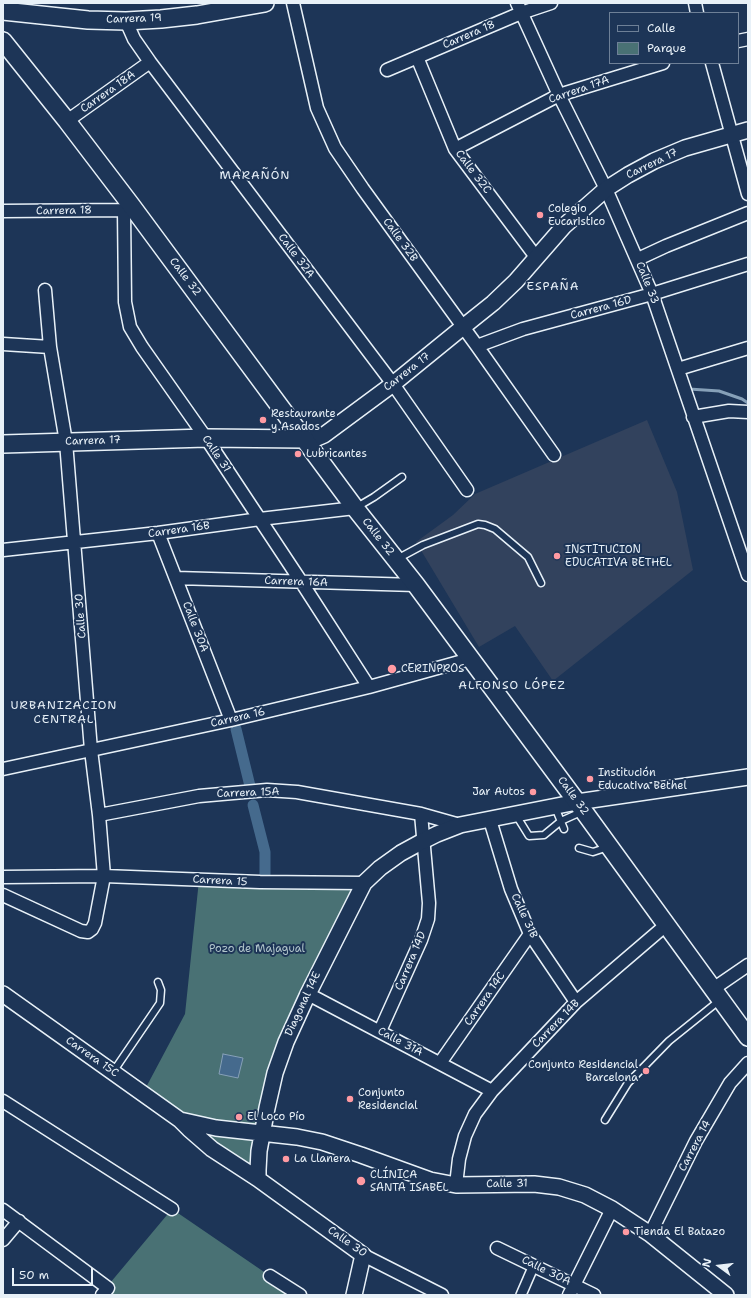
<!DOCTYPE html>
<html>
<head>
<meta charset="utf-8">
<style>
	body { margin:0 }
	#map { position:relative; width:751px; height:1298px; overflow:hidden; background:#1d3557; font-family:"Shantell Sans",sans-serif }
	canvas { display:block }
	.frame { position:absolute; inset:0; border:4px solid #e8f1f8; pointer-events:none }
	.legend { position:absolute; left:609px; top:12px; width:130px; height:52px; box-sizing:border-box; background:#1d3557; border:1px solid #6e8097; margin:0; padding:5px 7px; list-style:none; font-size:12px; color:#e8f1f8 }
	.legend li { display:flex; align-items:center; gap:8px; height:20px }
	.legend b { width:20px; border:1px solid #6e8097 }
	.north { position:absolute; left:699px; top:1246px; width:40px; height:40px; -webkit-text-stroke:3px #1d3557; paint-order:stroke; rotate:285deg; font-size:11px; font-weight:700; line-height:16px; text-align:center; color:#e8f1f8 }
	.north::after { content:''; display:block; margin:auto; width:14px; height:18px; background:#e8f1f8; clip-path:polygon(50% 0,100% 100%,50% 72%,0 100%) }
	.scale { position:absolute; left:12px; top:1268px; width:81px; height:18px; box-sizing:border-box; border:2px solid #e8f1f8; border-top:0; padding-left:5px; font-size:12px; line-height:14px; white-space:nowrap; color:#e8f1f8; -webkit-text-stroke:3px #1d3557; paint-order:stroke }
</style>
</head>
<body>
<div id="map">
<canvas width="751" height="1298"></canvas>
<div class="frame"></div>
<ul class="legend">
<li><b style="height:5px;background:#1d3557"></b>Calle</li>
<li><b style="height:11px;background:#497174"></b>Parque</li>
</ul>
<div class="north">N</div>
<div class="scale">50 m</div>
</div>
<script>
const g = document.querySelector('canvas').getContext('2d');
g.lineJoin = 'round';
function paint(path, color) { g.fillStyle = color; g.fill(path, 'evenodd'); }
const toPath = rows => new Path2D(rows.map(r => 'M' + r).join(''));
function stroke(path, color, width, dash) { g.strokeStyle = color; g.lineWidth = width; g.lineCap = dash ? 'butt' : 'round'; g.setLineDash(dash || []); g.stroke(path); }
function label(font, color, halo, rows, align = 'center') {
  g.font = font + ' "Shantell Sans",sans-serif'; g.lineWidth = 4; g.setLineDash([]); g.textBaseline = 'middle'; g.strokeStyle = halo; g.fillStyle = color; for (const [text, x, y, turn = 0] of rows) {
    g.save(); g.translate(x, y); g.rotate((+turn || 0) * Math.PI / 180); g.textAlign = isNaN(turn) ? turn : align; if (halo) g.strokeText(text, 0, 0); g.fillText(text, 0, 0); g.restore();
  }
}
const built = toPath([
	[647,420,677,492,693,570,553,681,515,626,479,647,416,542,453,515,475,494]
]);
const green = toPath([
	[199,880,368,884,286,1042,258,1179,143,1093,185,1014],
	[172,1209,270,1276,300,1295,100,1295]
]);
const water = toPath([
	[223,1054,243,1058,238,1078,219,1074,223,1054]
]);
const stream = toPath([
	[689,389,719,391,742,399,748,403]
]);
const canal = toPath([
	[236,729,250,786],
	[253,805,265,852,265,875]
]);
const service = toPath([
	[357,507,374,497,402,477],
	[397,559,423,545,478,524,485,525,495,529,528,557,541,583],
	[555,807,564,829],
	[516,815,529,836,544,835,561,821,581,812],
	[579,848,593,852,608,847],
	[113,1072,160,1003,161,990,158,982],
	[605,1120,628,1083,669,1041,720,1000]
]);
const pedestrian = toPath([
	[521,1295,534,1265]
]);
const minor = toPath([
	[293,3,317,108,335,148,363,189,477,346,554,455],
	[517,3,559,95,606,189,652,294,748,575],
	[695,3,697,13],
	[126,21,134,39,150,62,393,384,467,490],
	[738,41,748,39],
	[417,57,455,149,536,257],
	[712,63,748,194],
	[387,70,521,13,551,3],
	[67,121,150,62],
	[455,149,559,95,663,63],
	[131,205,124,210,125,302,130,327,142,347,206,438,302,583,369,687],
	[3,211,124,210],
	[638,259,666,246,748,213],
	[3,344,50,347],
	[477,346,523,329,652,294,748,264],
	[678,369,748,348],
	[693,417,729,411,748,412],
	[158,533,231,720],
	[3,550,158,533,260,519,355,508],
	[176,578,416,585],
	[3,769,231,720,369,687,470,659],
	[99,815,199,796,267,790,297,792,421,814,460,825],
	[490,820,511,889,530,934,576,1002],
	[3,877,104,876,260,882,364,883],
	[3,895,81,931,88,932,92,929,95,923,104,876,99,815,91,750,66,442,50,347,45,290],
	[713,989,748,965],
	[308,994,492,1091],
	[380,1031,421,940,428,919,429,903,421,814],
	[440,1063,530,934],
	[3,1101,172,1209],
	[456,1185,459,1159,465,1136,475,1114,492,1091,576,1002,666,925],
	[3,1210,108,1288,102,1295],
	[650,1234,696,1141,730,1083,748,1063],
	[3,1240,19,1221],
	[497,1248,594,1295],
	[363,1255,442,1295],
	[270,1276,300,1295],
	[569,1295,612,1209]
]);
const tertiary = toPath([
	[305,439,317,438,324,435,393,384,463,327,493,303,516,281,564,226,606,189,628,175,654,161,685,148,748,130],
	[3,994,180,1120,189,1129,212,1149,258,1179,363,1255,354,1295],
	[180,1120,216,1128,297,1137,322,1142,361,1155,430,1180,456,1185,534,1184,559,1187,585,1195,612,1209,650,1234,726,1295],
	[258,1179,258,1170,259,1151,267,1108,275,1073,286,1042,308,994,364,883,380,868,401,853,423,841,437,834,460,825,577,802,748,777]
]);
const secondary = toPath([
	[3,11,88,20,126,21,161,19,197,15,265,3],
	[3,41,67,121,131,205,355,508,416,585,577,802,748,1037],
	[3,444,206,438,305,439]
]);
const markers = [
	[540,215,4,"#ff9aa2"],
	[263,420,4,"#ff9aa2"],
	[298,454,4,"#ff9aa2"],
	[557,556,4,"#ff9aa2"],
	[392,669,5,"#ff9aa2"],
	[590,779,4,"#ff9aa2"],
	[533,792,4,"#ff9aa2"],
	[646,1071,4,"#ff9aa2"],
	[350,1099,4,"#ff9aa2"],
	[239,1117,4,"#ff9aa2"],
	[286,1159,4,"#ff9aa2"],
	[361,1181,5,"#ff9aa2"],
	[626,1232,4,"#ff9aa2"]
];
const streetNames = [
	["Carrera 19",134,19,-2],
	["Carrera 18",469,35,-23],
	["Carrera 17A",579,90,-19],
	["Carrera 18A",108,92,-35],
	["Carrera 17",652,164,-26],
	["Calle 32C",473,172,53],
	["Carrera 18",64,211,-1],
	["Calle 32B",400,240,54],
	["Calle 32A",296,256,53],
	["Calle 32",185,277,53],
	["Calle 33",647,283,68],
	["Carrera 16D",601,308,-15],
	["Carrera 17",407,372,-38],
	["Carrera 17",93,441,-2],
	["Calle 31",216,454,56],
	["Carrera 16B",179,530,-8],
	["Calle 32",378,537,52],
	["Carrera 16A",296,582,2],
	["Calle 30",81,616,-94],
	["Calle 30A",195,627,69],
	["Carrera 16",238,718,-13],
	["Carrera 15A",248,793,-2],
	["Calle 32",573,796,54],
	["Carrera 15",220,881,3],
	["Calle 31B",524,916,65],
	["Carrera 14D",411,961,-67],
	["Carrera 14C",485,999,-55],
	["Diagonal 14E",303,1004,-65],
	["Carrera 14B",556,1024,-46],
	["Calle 31A",400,1042,28],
	["Carrera 15C",92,1057,35],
	["Carrera 14",695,1146,-62],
	["Calle 31",507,1184,-1],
	["Calle 30",347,1242,35],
	["Calle 30A",546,1271,26]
];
const poiNames = [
	["Colegio",548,209],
	["Eucaristico",548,222],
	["Restaurante",271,414],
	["y Asados",271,427],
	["Lubricantes",306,454],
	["INSTITUCION",565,550],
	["EDUCATIVA BETHEL",565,563],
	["CERINPROS",401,669],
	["Institución",598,773],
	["Educativa Bethel",598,786],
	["Jar Autos",525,792,"right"],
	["Conjunto Residencial",638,1065,"right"],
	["Barcelona",638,1078,"right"],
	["Conjunto",358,1093],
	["Residencial",358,1106],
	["El Loco Pío",247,1117],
	["La Llanera",294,1159],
	["CLÍNICA",370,1175],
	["SANTA ISABEL",370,1188],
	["Tienda El Batazo",634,1232]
];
const parkNames = [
	["Pozo de Majagual",257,949]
];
const neighbourhoodNames = [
	["MARAÑÓN",255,176],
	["ESPAÑA",553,287],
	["ALFONSO LÓPEZ",512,686],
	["URBANIZACION",64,706],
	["CENTRAL",64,720]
];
paint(built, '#32425d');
paint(green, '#497174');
paint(water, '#456a8d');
stroke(water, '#86a0b8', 1);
stroke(stream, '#86a0b8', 3);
stroke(canal, '#456a8d', 11);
stroke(service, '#e8f1f8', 9);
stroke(pedestrian, '#e8f1f8', 12);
stroke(minor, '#e8f1f8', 15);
stroke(tertiary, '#e8f1f8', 18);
stroke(secondary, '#e8f1f8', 20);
stroke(service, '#1d3557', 6);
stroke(pedestrian, '#1d3557', 9);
stroke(minor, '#1d3557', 12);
stroke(tertiary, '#1d3557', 15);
stroke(secondary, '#1d3557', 17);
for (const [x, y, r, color] of markers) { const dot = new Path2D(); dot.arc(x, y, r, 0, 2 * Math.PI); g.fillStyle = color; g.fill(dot); stroke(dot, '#1d3557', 1.5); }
label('11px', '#e8f1f8', '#1d3557', streetNames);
label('11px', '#e8f1f8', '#1d3557', poiNames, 'left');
label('11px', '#b0c4ca', '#1d3557', parkNames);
g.letterSpacing = '1px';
label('12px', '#e8f1f8', '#1d3557', neighbourhoodNames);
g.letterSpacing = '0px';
</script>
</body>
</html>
